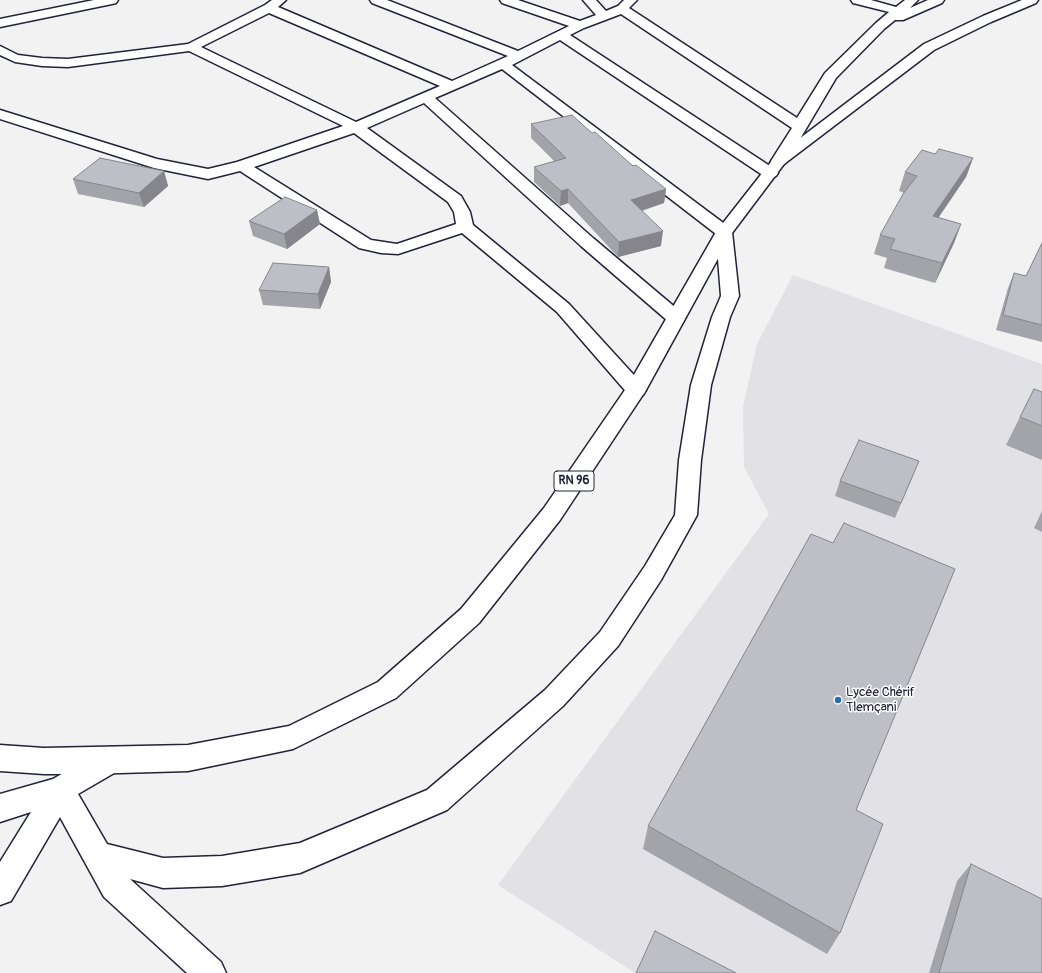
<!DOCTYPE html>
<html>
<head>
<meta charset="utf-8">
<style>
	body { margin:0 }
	canvas { display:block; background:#f2f2f3 }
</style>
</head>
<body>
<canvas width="1042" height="973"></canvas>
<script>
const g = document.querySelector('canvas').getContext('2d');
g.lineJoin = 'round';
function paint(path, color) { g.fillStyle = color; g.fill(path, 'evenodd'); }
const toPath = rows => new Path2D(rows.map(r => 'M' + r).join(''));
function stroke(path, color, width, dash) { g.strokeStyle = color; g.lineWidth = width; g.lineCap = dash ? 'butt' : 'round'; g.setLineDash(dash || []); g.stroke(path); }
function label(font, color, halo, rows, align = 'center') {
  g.font = font + ' Pangolin,sans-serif'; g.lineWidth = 3; g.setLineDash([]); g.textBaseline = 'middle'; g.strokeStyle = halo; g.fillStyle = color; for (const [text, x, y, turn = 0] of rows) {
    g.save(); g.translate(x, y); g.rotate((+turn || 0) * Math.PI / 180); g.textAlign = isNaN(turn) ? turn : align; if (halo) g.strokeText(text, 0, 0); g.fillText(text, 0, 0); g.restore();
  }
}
const built = toPath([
	[793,275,1042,364,1042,973,635,973,498,885,769,514,744,467,743,407,757,344]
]);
const minor = toPath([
	[94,0,118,0,116,3,112,4,0,27,0,19,94,0],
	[272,0,286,0,278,7,452,81,508,56,372,3,370,0,387,0,518,51,569,26,502,3,500,0,518,0,580,21,596,15,583,0,596,0,606,11,618,6,624,0,637,0,629,8,797,118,825,73,876,23,889,12,853,3,851,0,871,0,896,7,905,0,918,0,910,8,928,0,944,0,942,3,903,20,895,20,884,29,836,78,787,161,784,164,779,166,774,164,771,161,792,128,621,14,584,28,570,35,776,170,778,173,776,176,770,178,764,176,560,40,512,65,730,228,732,232,739,296,730,317,711,385,701,460,697,515,661,580,618,646,563,706,447,810,300,873,222,886,163,888,130,879,221,962,226,973,187,973,104,897,60,817,11,901,0,905,0,862,31,812,0,822,0,794,53,779,101,751,111,747,121,751,125,760,121,769,78,794,107,844,163,858,222,856,300,843,427,790,545,690,600,632,645,566,675,515,679,460,691,385,712,317,721,296,716,234,502,69,435,98,593,238,683,314,685,318,683,322,676,324,669,322,581,246,424,103,367,128,461,196,470,212,473,225,569,304,643,385,646,390,643,395,636,397,629,395,557,312,462,233,398,254,381,253,359,248,240,171,208,179,154,168,0,119,0,110,157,159,208,169,237,162,343,126,189,51,68,67,42,66,15,62,0,55,0,46,18,55,42,58,68,59,188,44,265,5,272,0],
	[269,13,440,86,356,122,201,47,269,13],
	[354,133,448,202,454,212,456,224,397,244,371,240,254,167,354,133]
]);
const major = toPath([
	[1022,0,1038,0,1036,3,991,22,934,50,784,164,732,233,646,390,560,520,479,623,396,698,293,749,188,771,86,774,44,774,0,771,0,745,44,748,188,745,289,726,378,682,461,609,544,508,627,387,716,232,774,158,924,44,983,16,1022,0]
]);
const wall = toPath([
	[531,124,592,133,633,166,666,189,664,203,642,211,661,246,618,257,568,203,560,206,534,182,534,167,555,162,531,138],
	[935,154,973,158,966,177,938,218,961,224,954,243,935,283,884,268,887,258,874,254,880,235,904,193,899,191,905,172],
	[164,171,168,186,144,207,78,194,73,179],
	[317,210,320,224,287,249,253,236,249,221],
	[1042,243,1042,342,996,330,1008,288,1014,273,1026,276],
	[329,267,331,282,320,309,263,305,259,290],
	[1034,389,1042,392,1042,460,1006,445],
	[919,461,895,518,835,496,840,481],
	[1042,511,1042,532,1034,528],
	[856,810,840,933,827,954,643,849,648,826],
	[971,864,1042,973,929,973,957,881]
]);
const shadedWall = toPath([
	[973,158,966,177,926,236,933,216],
	[164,171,168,186,144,207,139,193],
	[568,189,568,203,560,206,561,191],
	[666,189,664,203,630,214,631,200],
	[317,210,320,224,287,249,284,234],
	[961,224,954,243,935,283,942,263],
	[663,231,661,246,618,257,619,242],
	[329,267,331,282,320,309,318,294]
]);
const building = toPath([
	[572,115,592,133,595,132,633,166,636,165,666,189,631,200,663,231,619,242,568,189,561,191,534,167,566,158,531,124,572,115],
	[939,149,973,158,933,216,961,224,942,263,890,249,895,239,880,235,903,194,917,176,905,172,922,150,935,154,939,149],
	[100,158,164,171,139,193,73,179,100,158],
	[285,197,317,210,284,234,249,221,285,197],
	[1042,243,1042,325,1003,315,1014,273,1026,276,1042,243],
	[273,263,329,267,318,294,259,290,273,263],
	[1034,389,1042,392,1042,426,1020,417,1034,389],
	[859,440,919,461,901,503,840,481,859,440],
	[844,523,955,569,856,810,883,824,840,933,648,826,811,534,833,543,844,523],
	[971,864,1042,899,1042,973,939,973,971,864],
	[655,931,736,973,636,973,655,931]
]);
const markers = [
	[838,700,4,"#1f6fb2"]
];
const shields = [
	[574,481,40]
];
const shieldNames = [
	["RN 96",574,481]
];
const poiNames = [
	["Lycée Chérif",846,693],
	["Tlemçani",846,708]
];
paint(built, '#e2e2e6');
stroke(minor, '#22223b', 3);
stroke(major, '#22223b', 3);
paint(minor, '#fff');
paint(major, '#fff');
paint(wall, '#a3a3aa');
paint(shadedWall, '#85858b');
paint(building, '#bebec6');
stroke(building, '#85858b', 1);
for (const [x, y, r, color] of markers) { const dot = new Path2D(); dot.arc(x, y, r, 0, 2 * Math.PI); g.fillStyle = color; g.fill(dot); stroke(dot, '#fff', 1.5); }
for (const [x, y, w] of shields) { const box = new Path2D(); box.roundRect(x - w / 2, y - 10, w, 20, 3); g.fillStyle = '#fff'; g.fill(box); stroke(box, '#22223b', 1); }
label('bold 12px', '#22223b', null, shieldNames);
label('13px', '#22223b', '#fff', poiNames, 'left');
</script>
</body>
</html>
